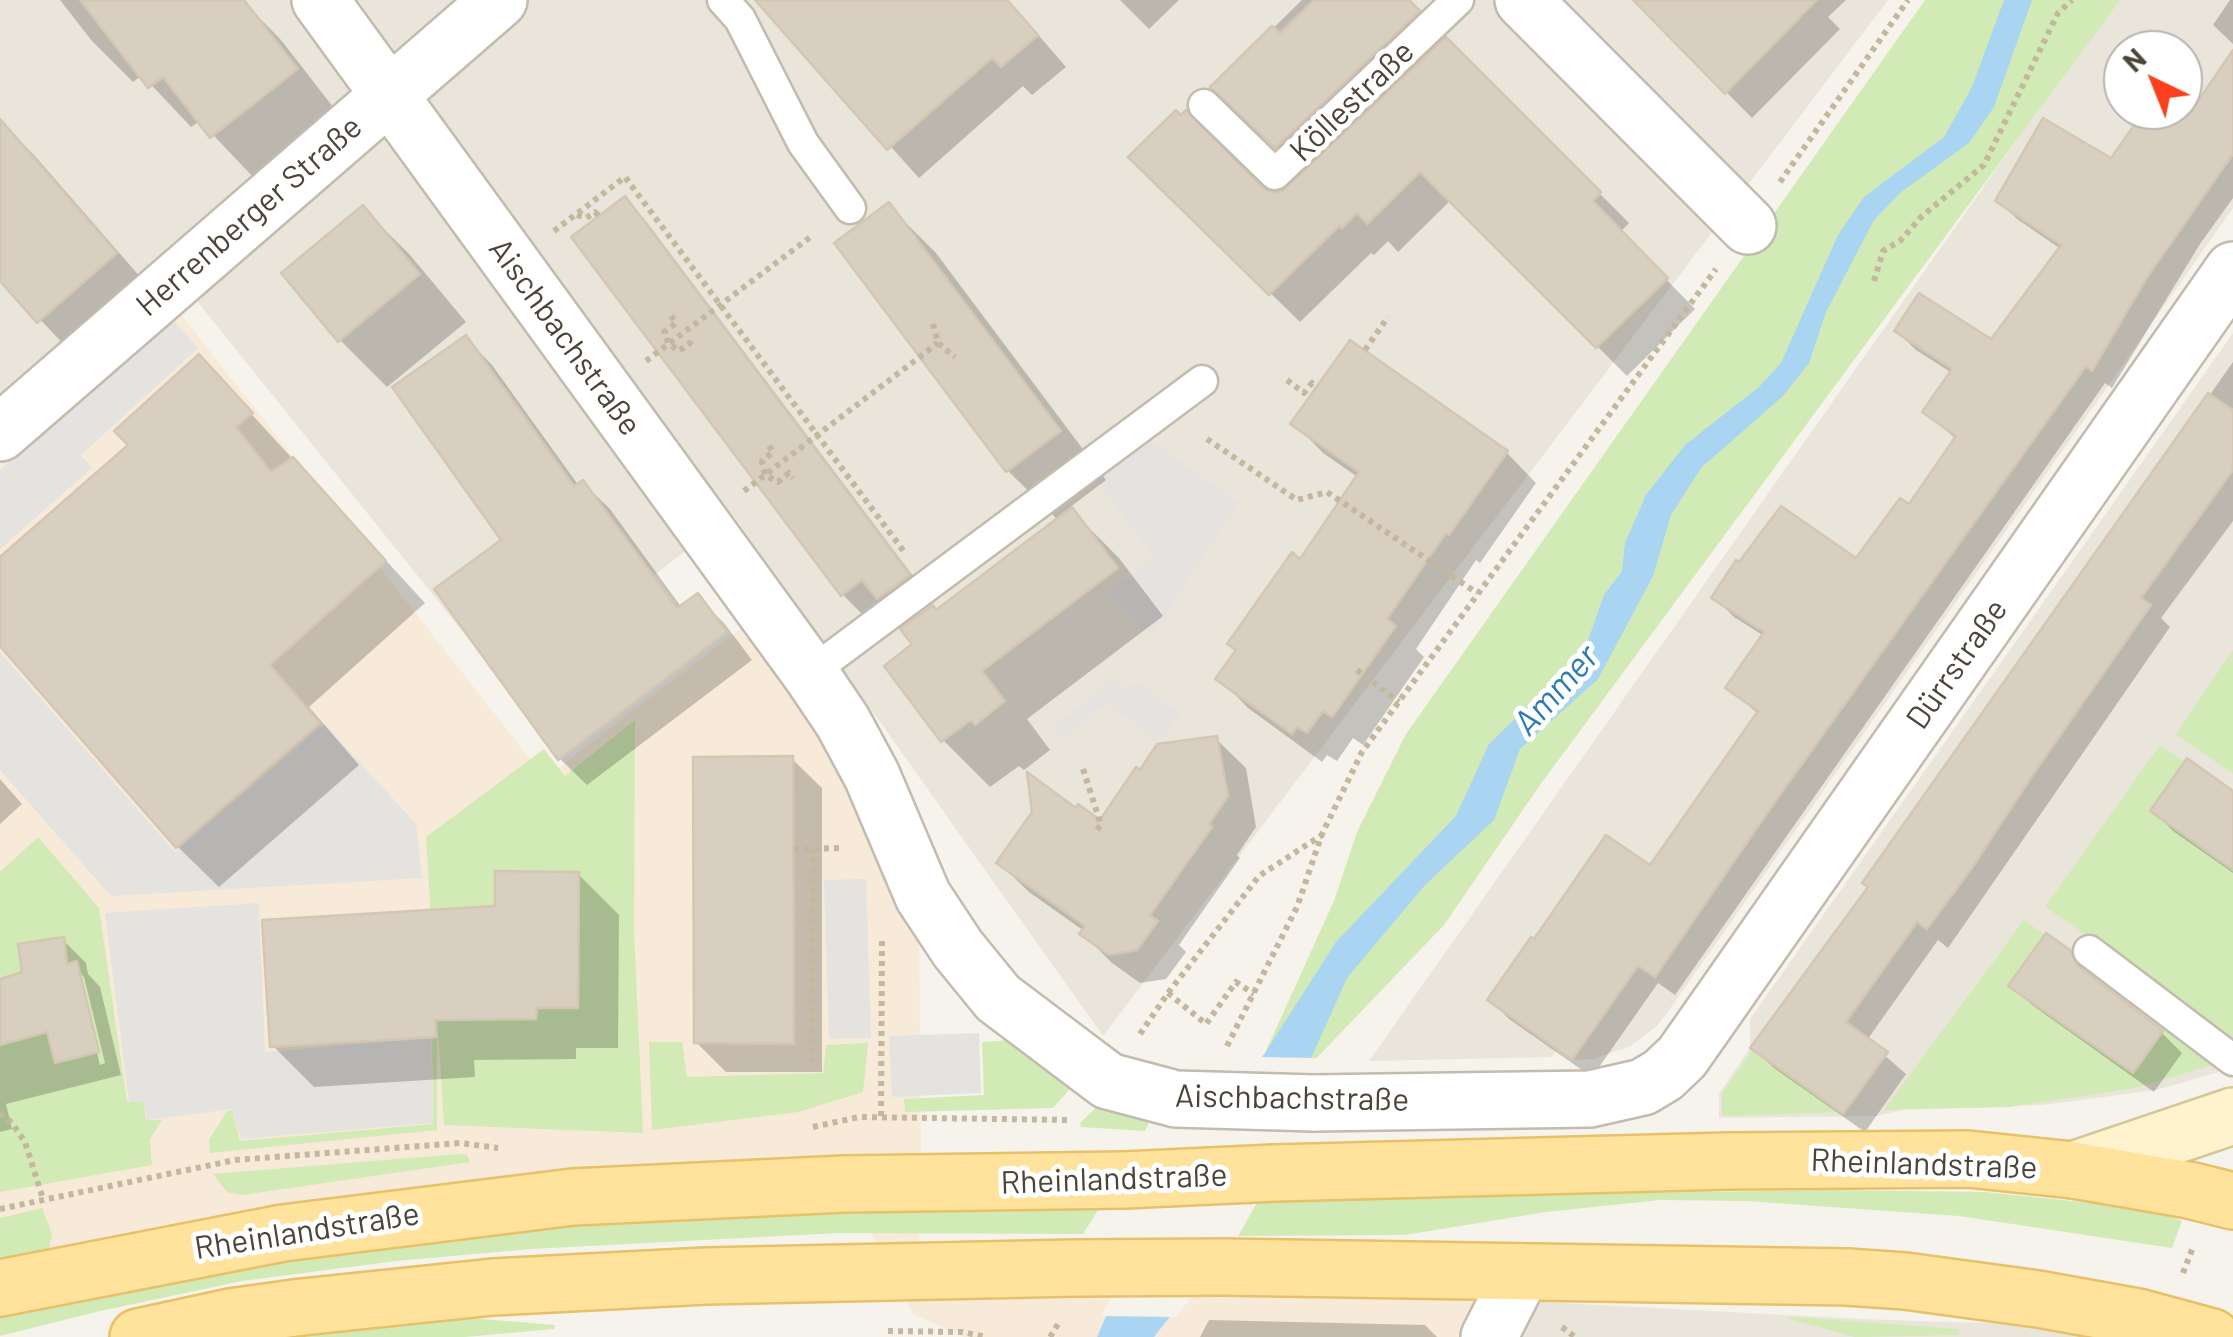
<!DOCTYPE html>
<html>
<head>
<meta charset="utf-8">
<style>
	body { margin:0 }
	#map { position:relative; width:2233px; height:1337px; overflow:hidden; background:#f6f3ec; font-family:Barlow,sans-serif }
	canvas { display:block }
	.north { position:absolute; left:2103px; top:30px; width:100px; height:100px; box-sizing:border-box; background:#fff; border:2px solid #b7b4b0; border-radius:50%; rotate:317deg; font-size:28px; font-weight:700; line-height:40px; text-align:center; color:#4b4439 }
	.north::after { content:''; display:block; margin:auto; width:35px; height:45px; background:#fc3f1d; clip-path:polygon(50% 0,100% 100%,50% 72%,0 100%) }
</style>
</head>
<body>
<div id="map">
<canvas width="2233" height="1337"></canvas>
<div class="north">N</div>
</div>
<script>
const g = document.querySelector('canvas').getContext('2d');
g.lineJoin = 'round';
function paint(path, color) { g.fillStyle = color; g.fill(path, 'evenodd'); }
const toPath = rows => new Path2D(rows.map(r => 'M' + r).join(''));
function stroke(path, color, width, dash) { g.strokeStyle = color; g.lineWidth = width; g.lineCap = dash ? 'butt' : 'round'; g.setLineDash(dash || []); g.stroke(path); }
function label(font, color, halo, rows, align = 'center') {
  g.font = font + ' Barlow,sans-serif'; g.lineWidth = 10; g.setLineDash([]); g.textBaseline = 'middle'; g.strokeStyle = halo; g.fillStyle = color; for (const [text, x, y, turn = 0] of rows) {
    g.save(); g.translate(x, y); g.rotate((+turn || 0) * Math.PI / 180); g.textAlign = isNaN(turn) ? turn : align; if (halo) g.strokeText(text, 0, 0); g.fillText(text, 0, 0); g.restore();
  }
}
const residential = toPath([
	[0,0,1888,0,1103,1036,733,515,507,687,168,265,0,416],
	[2115,0,2233,0,2233,208,1667,1013,1657,1026,1630,1046,1594,1059,1572,1060,1557,1050,1551,1057,1369,1061],
	[2123,50,2183,50,2183,110,2123,110],
	[2233,333,2233,1068,2156,1090,2042,1105,1905,1109,1877,1116,1719,1118,1719,1094,1750,1048,1750,1019],
	[1487,1299,1862,1319,2038,1325,2097,1337,1467,1337]
]);
const commercial = toPath([
	[177,309,545,778,753,619,919,914,921,1158,918,1289,1483,1301,1465,1337,964,1337,913,1314,838,1170,0,1272,0,462]
]);
const green = toPath([
	[1925,0,2120,0,1540,785,1444,925,1310,1065,1265,1053,1334,901,1357,832,1406,734],
	[2233,650,2233,774,2176,734],
	[635,720,634,929,643,1133,444,1125,426,837,544,749,565,776],
	[2160,745,2186,763,2233,868,2233,1045,2154,989,2156,982,2045,907],
	[38,837,99,908,127,1102,143,1101,146,1120,162,1120,150,1139,152,1165,0,1192,0,872],
	[2024,920,2046,936,2133,1069,2165,1023,2215,1059,2212,1065,2136,1088,2009,1107,1884,1110],
	[432,1038,437,1038,437,1130,210,1153,209,1140,227,1111,232,1110,240,1141,433,1124],
	[1010,1040,1077,1081,1053,1108,905,1112,904,1099,984,1095,982,1042],
	[649,1042,682,1042,687,1077,823,1073,826,1045,868,1043,863,1092,798,1112,652,1130],
	[1754,1048,1843,1112,1722,1116,1722,1093],
	[1106,1098,1154,1112,1145,1131,1081,1127,1080,1123],
	[459,1154,467,1155,470,1162,242,1195,227,1192,213,1174],
	[1827,1190,1985,1192,2120,1206,2153,1211,2182,1221,2172,1248,1959,1216,1746,1201,1660,1200,1546,1212,1405,1235,1238,1236,1259,1199],
	[1103,1202,1083,1234,839,1233,531,1249,396,1261,242,1281,96,1312,0,1336,0,1316,10,1313,142,1283,433,1237,686,1213],
	[42,1208,52,1234,49,1250,0,1264,0,1218],
	[457,1317,555,1325,554,1329,465,1337,297,1337],
	[1794,1317,1958,1329,1960,1335,1855,1337,1786,1318]
]);
const parking = toPath([
	[171,318,198,348,81,455,92,468,0,549,0,470],
	[1150,441,1239,502,1152,635,1108,593,1155,557,1097,481],
	[0,652,175,852,325,724,416,824,422,878,111,896,0,770],
	[1112,679,1125,690,1136,681,1181,714,1157,742,1107,702,1063,739,1053,728],
	[866,879,871,1038,829,1039,824,880],
	[259,903,265,1052,431,1038,433,1123,241,1139,232,1109,147,1120,143,1100,129,1102,105,913],
	[979,1033,981,1093,892,1097,889,1036]
]);
const water = toPath([
	[2004,0,2032,0,1994,107,1969,143,1900,193,1874,220,1826,312,1809,363,1783,396,1701,468,1671,515,1653,576,1598,679,1520,749,1494,820,1425,885,1347,978,1229,1241,1154,1337,1097,1337,1111,1305,1215,1118,1265,1053,1336,942,1456,816,1489,744,1584,652,1604,595,1622,571,1625,543,1646,495,1685,445,1759,387,1781,363,1838,235,1864,197,1944,137,1972,87]
]);
const pier = toPath([
	[1256,1057,1318,1058,1300,1118,1234,1244,1176,1317,1101,1316,1210,1116]
]);
const shadow = toPath([
	[60,0,242,0,281,40,337,112,253,177,200,121,191,127,142,75,133,82,92,41],
	[759,0,1008,0,1066,67,1032,95,1023,86,919,178],
	[1120,0,1179,0,1149,29],
	[1302,0,1406,0,1629,223,1620,232,1695,309,1627,376,1451,200,1398,252,1388,241,1374,255,1371,253,1300,322,1131,157,1282,194,1304,174,1213,87],
	[1635,0,1846,0,1828,17,1840,29,1752,118],
	[2230,0,2233,0,2233,44,2213,25],
	[2233,55,2233,198,2200,244,2112,388,2105,383,1675,995,1658,983,1592,1077,1509,1019,1490,1000,1651,868,1758,714,1728,687,1764,636,1734,617,1715,598,1857,561,1909,507,1956,439,1925,412,1952,373,1916,350,1897,331,1991,343,2061,249,2017,219,1998,200,2111,162,2148,110,2183,110,2183,106,2193,113],
	[0,121,34,155,162,302,86,368,0,277],
	[625,199,645,220,928,596,899,618,882,600,863,615,843,595],
	[888,205,936,253,1106,480,1069,508,1119,558,1163,616,1027,719,1050,750,1024,770,1019,766,990,787,943,740,916,645,937,613,1059,521,1008,471,838,243],
	[363,208,410,255,466,322,387,387,340,340],
	[466,338,492,365,579,486,583,483,610,509,682,608,697,597,724,623,752,660,587,785,560,759,437,589,505,540],
	[1351,343,1507,453,1536,483,1480,563,1476,560,1416,649,1424,657,1363,745,1353,738,1337,761,1327,755,1322,762,1248,708,1219,678,1359,478,1323,453,1294,423],
	[199,357,425,603,309,707,359,765,219,887,177,846,0,642,0,560,131,446],
	[2233,362,2233,521,2161,618,2170,627,1948,948,1938,940,1867,1040,1906,1074,1865,1132,1774,1068,1753,1048,1870,888,1866,883],
	[1216,739,1246,768,1256,827,1237,855,1240,858,1179,945,1186,952,1166,979,1140,983,1112,963,1083,934,1084,931,1029,892,999,863,1076,811,1101,824,1141,773],
	[792,759,822,788,822,1072,726,1072,696,1042],
	[0,779,22,804,0,824],
	[2233,794,2233,873,2173,831,2153,811],
	[578,874,619,915,618,1048,576,1048,576,1059,474,1060,475,1077,314,1087,273,1046],
	[63,940,86,963,88,974,100,987,121,1075,6,1104,12,1129,0,1132,0,981,25,974],
	[77,970,84,977,105,1063,100,1065],
	[2069,952,2094,981,2162,1033,2182,1053,2154,1092,2032,1005,2011,985],
	[1209,1320,1425,1325,1437,1337,1200,1337]
]);
const building = toPath([
	[80,0,244,0,298,69,210,138,163,77,148,88,80,0],
	[755,0,1007,0,1038,35,1001,67,992,58,887,150,755,0],
	[1314,0,1409,0,1420,11,1275,148,1210,87,1272,26,1280,33,1314,0],
	[1633,0,1817,0,1725,94,1633,0],
	[1446,37,1601,192,1593,201,1668,278,1596,348,1420,172,1367,224,1357,213,1342,228,1340,225,1269,295,1128,157,1176,110,1181,115,1186,110,1262,187,1271,192,1281,192,1446,37],
	[2233,50,2233,154,2146,279,2092,371,2086,366,1770,809,1655,977,1638,966,1572,1060,1487,1000,1531,937,1534,939,1606,835,1650,865,1758,711,1725,688,1764,632,1711,598,1736,560,1739,562,1781,506,1856,558,1900,498,1909,504,1956,436,1922,412,1952,369,1894,331,1919,293,1991,339,2061,245,1995,201,2043,118,2111,158,2145,110,2192,110,2233,50],
	[0,119,117,253,37,323,0,281,0,119],
	[625,196,910,575,877,599,862,580,841,596,571,237,625,196],
	[889,202,1061,431,1006,472,834,243,889,202],
	[363,205,420,274,338,342,281,273,363,205],
	[466,335,574,486,583,480,677,608,698,593,727,632,558,760,434,589,501,540,392,387,466,335],
	[1350,340,1508,451,1449,535,1446,533,1387,619,1396,626,1332,717,1323,711,1307,733,1297,727,1292,734,1215,679,1236,650,1227,644,1292,552,1300,559,1359,472,1290,424,1350,340],
	[199,354,253,413,236,427,271,472,293,457,386,561,270,665,320,723,176,848,0,646,0,557,128,445,114,431,199,354],
	[2208,393,2233,410,2233,470,2141,598,2151,605,2032,776,1972,868,1927,929,1917,922,1846,1022,1888,1052,1843,1114,1750,1048,1868,887,1862,883,2208,393],
	[1072,507,1118,568,982,671,1005,701,975,725,971,720,941,742,884,666,912,644,900,629,933,605,936,610,1072,507],
	[1217,736,1228,796,1209,824,1212,827,1150,915,1158,921,1137,950,1109,955,1079,934,1085,926,996,863,1032,812,1027,772,1076,808,1078,804,1100,820,1136,767,1140,770,1157,744,1217,736],
	[793,756,794,1044,694,1043,693,757,793,756],
	[2187,758,2233,791,2233,870,2150,811,2187,758],
	[495,871,579,872,578,1008,537,1008,536,1019,435,1020,436,1037,270,1047,262,920,495,906,495,871],
	[2046,933,2070,950,2078,966,2163,1031,2133,1073,2008,986,2046,933],
	[64,937,67,964,77,961,99,1052,55,1063,47,1032,0,1045,0,979,22,972,18,944,64,937]
]);
const path = toPath([
	[1780,182,1908,0],
	[577,215,586,218,595,212,599,216],
	[554,231,625,177,905,553],
	[1874,281,1883,251,1901,240,1921,217,1984,165,2058,13,2072,0],
	[671,316,676,323,664,332,668,343,679,351,690,343,695,348],
	[933,324,938,343,955,357],
	[1365,350,1388,317],
	[646,361,813,235],
	[1287,380,1304,393,1312,383,1316,388],
	[1207,439,1297,500,1327,492,1477,593],
	[769,446,773,452,762,461,765,475,778,482,789,473,793,478],
	[744,491,938,343],
	[1357,670,1399,702],
	[1083,769,1101,825,1096,831],
	[794,849,844,848],
	[1168,993,1206,1024,1236,982,1254,994],
	[1140,1034,1168,993,1259,876,1322,835],
	[1227,1046,1297,907,1322,834,1362,752,1716,269],
	[812,1063,813,849],
	[0,1113,12,1123,25,1142,43,1199],
	[881,1116,882,938],
	[813,1127,859,1117,1069,1120],
	[0,1209,235,1160,460,1143,498,1148],
	[2183,1273,2193,1247],
	[1562,1327,1575,1337],
	[888,1331,962,1332,987,1337],
	[1050,1337,1060,1321]
]);
const lane = toPath([
	[723,0,740,19,803,143,850,208],
	[1204,105,1275,174,1458,0],
	[810,673,1202,381],
	[2089,951,2233,1060]
]);
const street = toPath([
	[320,0,810,673,843,722,872,776,923,896,958,949,998,998,1108,1081,1176,1099],
	[1523,0,1748,226],
	[0,433,499,0],
	[1314,1103,1590,1099,1643,1087,1663,1075,1682,1057,2233,270],
	[1489,1337,1522,1272]
]);
const secondary = toPath([
	[2073,1170,2233,1116]
]);
const primary = toPath([
	[1275,1173,1728,1161,1968,1159,2073,1170,2189,1190,2233,1201],
	[1223,1267,1847,1277,1905,1281,2038,1299,2138,1317,2212,1337],
	[0,1288,283,1233,573,1197,844,1184,1124,1180],
	[138,1337,230,1317,302,1307,493,1287,706,1276,1075,1268]
]);
const streetBridge = toPath([
	[1176,1099,1314,1103]
]);
const primaryBridge = toPath([
	[1124,1180,1275,1173],
	[1075,1268,1223,1267]
]);
const streetNames = [
	["Köllestraße",1352,101,-44],
	["Herrenberger Straße",249,216,-41],
	["Aischbachstraße",565,337,54],
	["Dürrstraße",1957,664,-55],
	["Aischbachstraße",1292,1098,1],
	["Rheinlandstraße",1924,1164,2],
	["Rheinlandstraße",1114,1179,-2],
	["Rheinlandstraße",307,1231,-9]
];
const waterNames = [
	["Ammer",1556,690,-48]
];
paint(residential, '#eae5da');
paint(commercial, '#f7ead8');
paint(green, '#d2eab5');
paint(parking, '#e5e3e0');
paint(water, '#a9d4f2');
paint(pier, '#f6f3ec');
paint(shadow, '#0003');
paint(building, '#d8cfc1');
stroke(building, '#d3c7b4', 2.5);
stroke(lane, '#c2bbae', 35);
stroke(street, '#c2bbae', 60);
stroke(secondary, '#d6c79b', 60);
stroke(primary, '#e6c16a', 60);
stroke(path, '#c4b79f', 6, [5, 5]);
stroke(lane, '#fff', 30);
stroke(street, '#fff', 55);
stroke(secondary, '#fff3cd', 55);
stroke(primary, '#ffe39c', 55);
stroke(streetBridge, '#c2bbae', 60, []);
stroke(primaryBridge, '#e6c16a', 60, []);
stroke(streetBridge, '#fff', 55);
stroke(primaryBridge, '#ffe39c', 55);
label('32px', '#4b4439', '#fff', streetNames);
label('italic 35px', '#2e7ab2', '#fff', waterNames);
</script>
</body>
</html>
